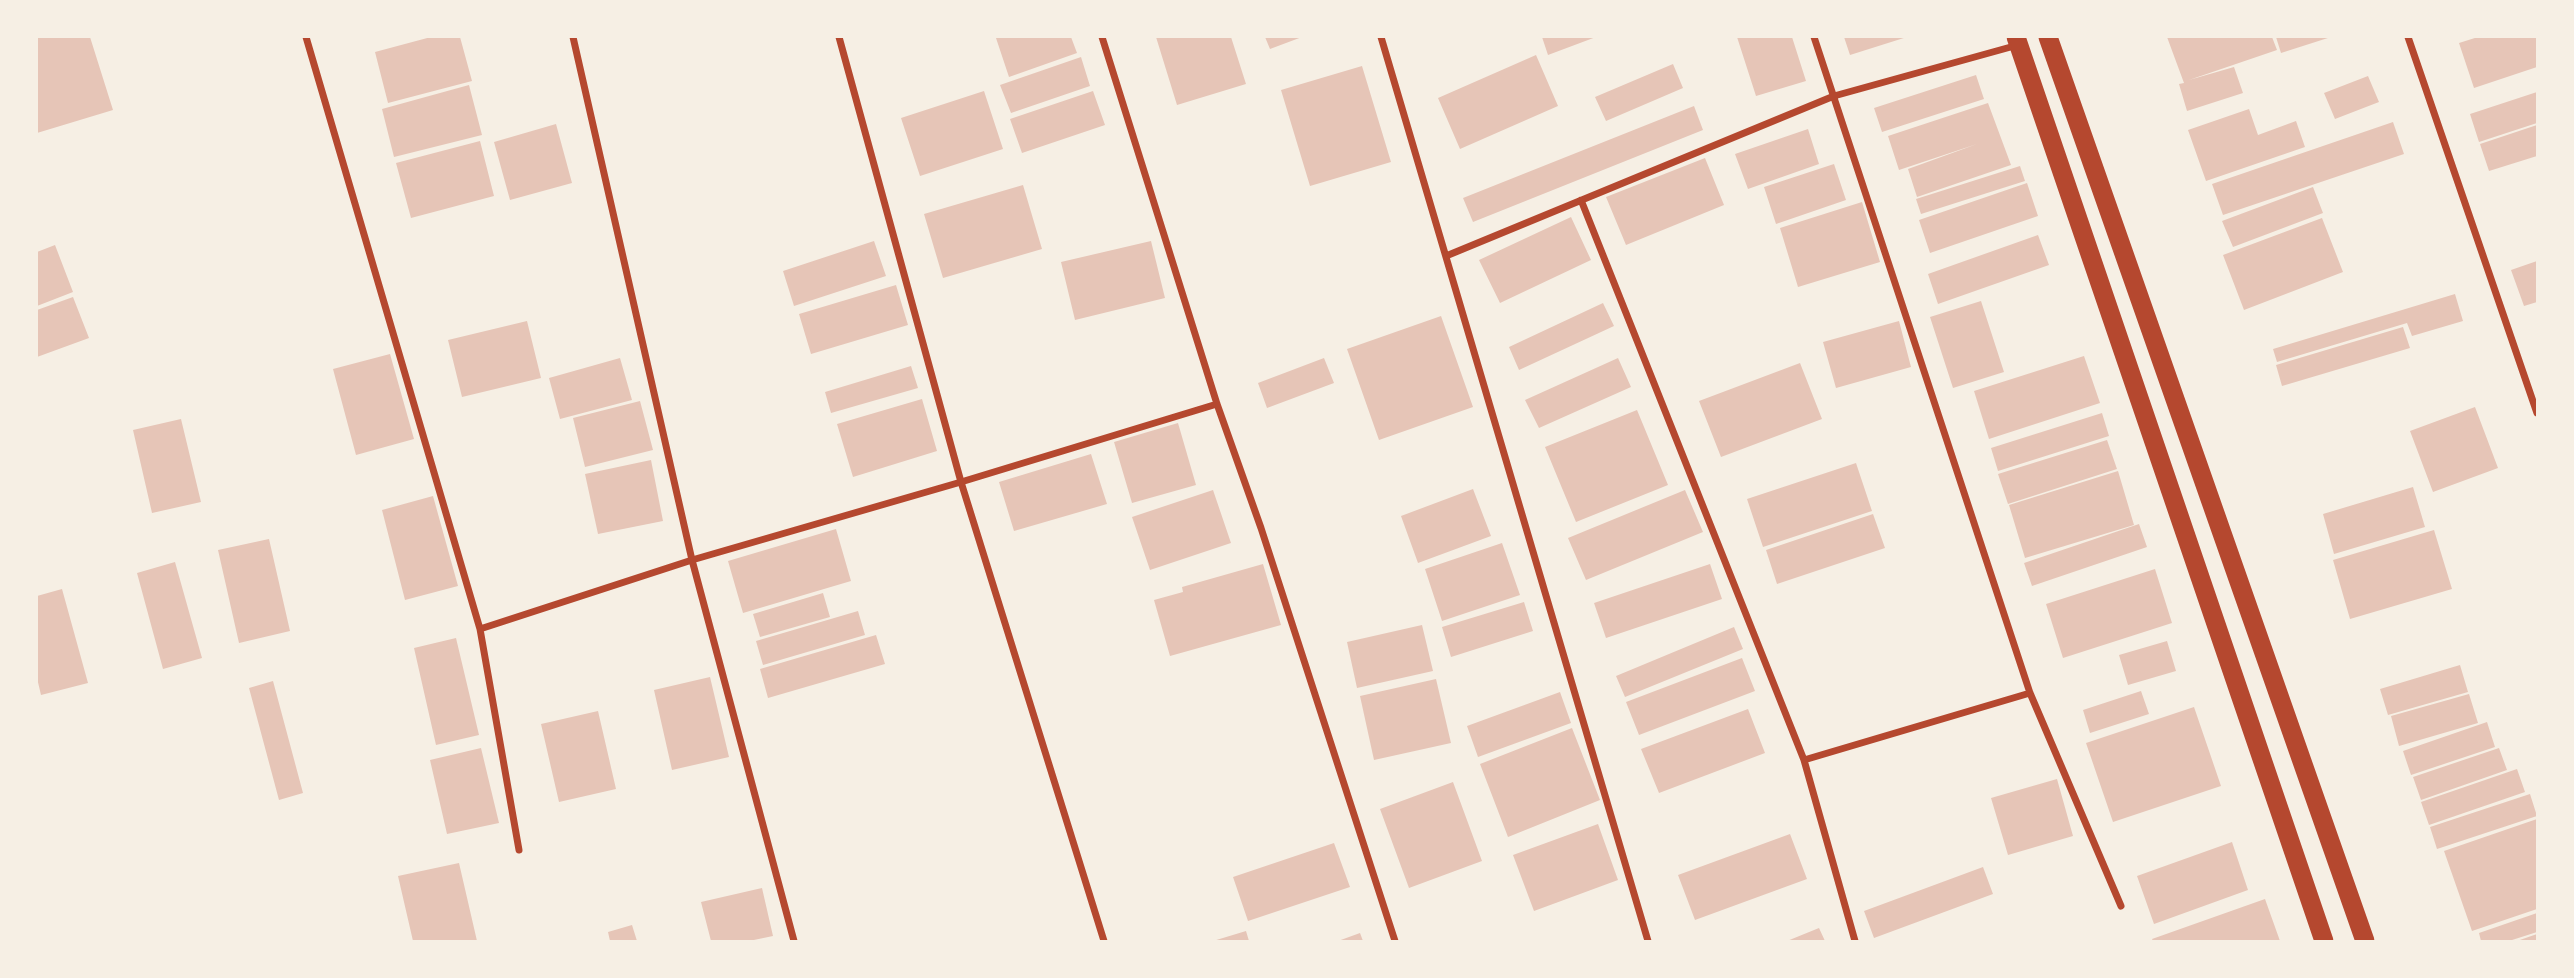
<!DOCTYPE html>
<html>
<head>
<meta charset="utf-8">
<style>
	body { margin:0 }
	#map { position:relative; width:2574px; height:978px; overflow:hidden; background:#f6efe4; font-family:Manrope,sans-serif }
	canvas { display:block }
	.frame { position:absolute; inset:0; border:38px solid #f6efe4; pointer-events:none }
</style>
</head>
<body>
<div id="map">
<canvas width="2574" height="978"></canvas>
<div class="frame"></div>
</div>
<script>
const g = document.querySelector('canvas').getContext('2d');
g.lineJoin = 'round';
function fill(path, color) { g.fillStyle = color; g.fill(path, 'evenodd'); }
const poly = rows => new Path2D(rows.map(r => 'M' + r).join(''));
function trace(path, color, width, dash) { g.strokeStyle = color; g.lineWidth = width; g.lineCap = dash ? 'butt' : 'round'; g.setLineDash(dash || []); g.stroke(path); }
fill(poly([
	[37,37,90,37,113,110,37,133],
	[431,37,460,37,472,81,388,103,375,52],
	[1071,37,1077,53,1009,77,996,38],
	[1156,37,1231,37,1246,84,1177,105],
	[1265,37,1302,37,1270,49],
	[1542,37,1596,37,1548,55],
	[1737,37,1792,37,1806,81,1756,96],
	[1844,37,1907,37,1850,55],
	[2167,37,2272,37,2277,50,2189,80,2234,67,2243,93,2187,111,2179,84,2184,83],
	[2276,37,2331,37,2281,53],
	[2478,37,2537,37,2537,67,2474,88,2459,43],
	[1536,55,1558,106,1460,149,1438,98],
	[1081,57,1090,86,1011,113,1000,85],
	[1673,64,1683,88,1606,121,1595,97],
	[1362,66,1391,162,1310,186,1281,90],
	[1976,75,1984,99,1882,132,1874,108],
	[2368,76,2379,102,2335,119,2324,93],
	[469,85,482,135,394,157,382,109],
	[984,91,1003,149,920,176,901,118],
	[1093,91,1105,125,1022,153,1010,119],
	[2537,92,2537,123,2479,142,2470,114],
	[1988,103,2011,165,1917,197,1908,169,1977,144,1899,170,1888,136],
	[1694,106,1703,130,1473,222,1463,198],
	[2249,109,2258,135,2296,121,2305,147,2206,181,2188,130],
	[2393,122,2404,154,2223,215,2212,184],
	[556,124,572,183,510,200,494,142],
	[2537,125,2537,156,2489,171,2480,144],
	[1808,129,1819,164,1748,189,1735,154],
	[480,141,494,196,411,218,396,163],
	[1705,158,1724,205,1626,245,1606,197],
	[1834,164,1846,200,1776,224,1764,187],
	[2020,166,2025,181,1921,214,1916,199],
	[2027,183,2038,216,1930,253,1919,220],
	[1023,185,1042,249,943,278,924,214],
	[2313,187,2323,213,2233,247,2222,221],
	[1862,202,1880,262,1798,287,1780,228],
	[1571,217,1591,260,1500,303,1479,260],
	[2322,218,2343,272,2244,310,2223,255],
	[2038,235,2049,265,1938,304,1928,274],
	[874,241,886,276,794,306,783,271],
	[1151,241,1165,298,1075,320,1061,262],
	[55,245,73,292,37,306,37,252],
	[2537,261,2537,302,2524,306,2511,270],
	[896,285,908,325,811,354,799,314],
	[2455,294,2463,321,2412,336,2407,323,2277,362,2273,349],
	[73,297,89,338,37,357,37,310],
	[1981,301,2004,372,1953,388,1930,317],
	[1603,303,1614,326,1519,370,1509,347],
	[1441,316,1473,407,1379,440,1347,349],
	[527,321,541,378,462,397,448,340],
	[1899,321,1911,367,1836,388,1823,342],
	[2403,327,2410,348,2282,386,2276,365],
	[390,354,414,439,356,455,333,369],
	[2084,356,2100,403,1989,439,1974,391],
	[620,358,632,400,560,419,549,378],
	[1324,358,1334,383,1267,408,1258,383],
	[1618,358,1631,387,1539,428,1525,400],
	[1800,363,1822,419,1721,457,1699,401],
	[911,366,918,388,831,413,825,392],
	[922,399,937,451,853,477,837,424],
	[640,401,653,450,585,467,573,418],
	[2475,407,2498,468,2433,492,2410,431],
	[1637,410,1668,485,1576,522,1545,447],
	[2102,413,2109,436,1998,471,1991,448],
	[181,419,201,502,152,513,133,430],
	[1178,423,1196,485,1132,503,1114,442],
	[2107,440,2117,469,2008,504,1998,474],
	[1091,454,1107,504,1014,531,999,482],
	[651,460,663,521,598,534,585,474],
	[1856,463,1872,511,1763,547,1747,499],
	[2118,471,2134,525,2025,558,2009,505],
	[2413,487,2425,527,2334,554,2323,514],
	[1473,489,1491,536,1418,563,1401,516],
	[1213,490,1231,543,1150,570,1132,517],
	[1685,490,1703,532,1586,580,1568,538],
	[433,496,458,586,405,600,382,510],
	[1873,514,1885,548,1777,584,1766,550],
	[2139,524,2147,547,2032,586,2024,563],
	[836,529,851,581,743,613,728,561],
	[2434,530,2452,589,2350,619,2333,560],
	[269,539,290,631,239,643,218,550],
	[1502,543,1520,595,1442,621,1425,569],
	[175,562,202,658,163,669,137,573],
	[1263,564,1281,625,1170,656,1154,600,1183,592,1182,587],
	[1710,564,1722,599,1606,638,1594,603],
	[2155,569,2172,623,2063,658,2046,604],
	[62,589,88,683,41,695,37,678,37,596],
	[823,593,830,617,760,637,753,614],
	[1524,602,1533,631,1451,657,1442,627],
	[858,611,865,635,763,665,756,641],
	[1422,625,1433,671,1357,688,1347,642],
	[1734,627,1743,649,1625,697,1616,676],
	[876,635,885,664,768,698,760,669],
	[456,638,479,735,436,745,414,648],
	[2167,641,2176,671,2128,685,2119,655],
	[1742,658,1755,691,1639,735,1626,702],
	[2460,665,2468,692,2388,715,2380,689],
	[710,677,729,757,672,770,654,690],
	[1436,679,1451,743,1374,760,1360,696],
	[273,681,303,793,279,800,249,688],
	[2141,691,2149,714,2090,733,2083,710],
	[1560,692,1571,723,1478,757,1467,726],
	[2469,694,2478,723,2399,746,2391,716],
	[2194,707,2221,786,2113,822,2086,743],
	[1748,709,1765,753,1659,793,1641,749],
	[598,711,616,789,559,802,541,724],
	[2487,722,2495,747,2411,775,2403,751],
	[1572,728,1600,800,1508,837,1480,764],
	[481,748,499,823,447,834,430,760],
	[2499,748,2507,770,2421,800,2413,777],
	[2517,769,2525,792,2429,825,2421,802],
	[2057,779,2073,836,2008,855,1991,798],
	[1453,782,1482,861,1409,888,1380,809],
	[2530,794,2537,816,2437,849,2430,827],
	[2537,819,2537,909,2472,931,2444,851],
	[1598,824,1618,880,1534,911,1513,855],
	[1790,834,1807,879,1695,920,1678,875],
	[2232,842,2248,890,2154,924,2137,876],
	[1334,843,1350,887,1248,921,1233,877],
	[459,863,477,941,413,941,398,876],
	[1983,867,1993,894,1874,938,1864,911],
	[762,888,773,936,749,941,711,941,701,902],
	[2265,899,2280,941,2153,941,2152,939],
	[2537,913,2537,932,2509,941,2481,941,2479,933],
	[632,925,637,941,610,941,608,932],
	[1819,928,1825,941,1787,941],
	[1246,931,1249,941,1213,941],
	[1360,933,1363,941,1338,941],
	[2537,934,2537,941,2517,941]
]), '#e6c5b7');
trace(poly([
	[306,37,480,629,519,850],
	[573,37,692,560,794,941],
	[839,37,961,482,1104,941],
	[1102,37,1217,404,1261,528,1395,941],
	[1381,37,1648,941],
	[1814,37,2030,693,2121,906],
	[2408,37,2537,413],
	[1581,200,1804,760,1855,941],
	[1446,256,1834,96,2018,45],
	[480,629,692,560,961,482,1217,404],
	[1804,760,2030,693]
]), '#b5482f', 7);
trace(poly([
	[2016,37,2324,941],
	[2048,37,2365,941]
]), '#b5482f', 19);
</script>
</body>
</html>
